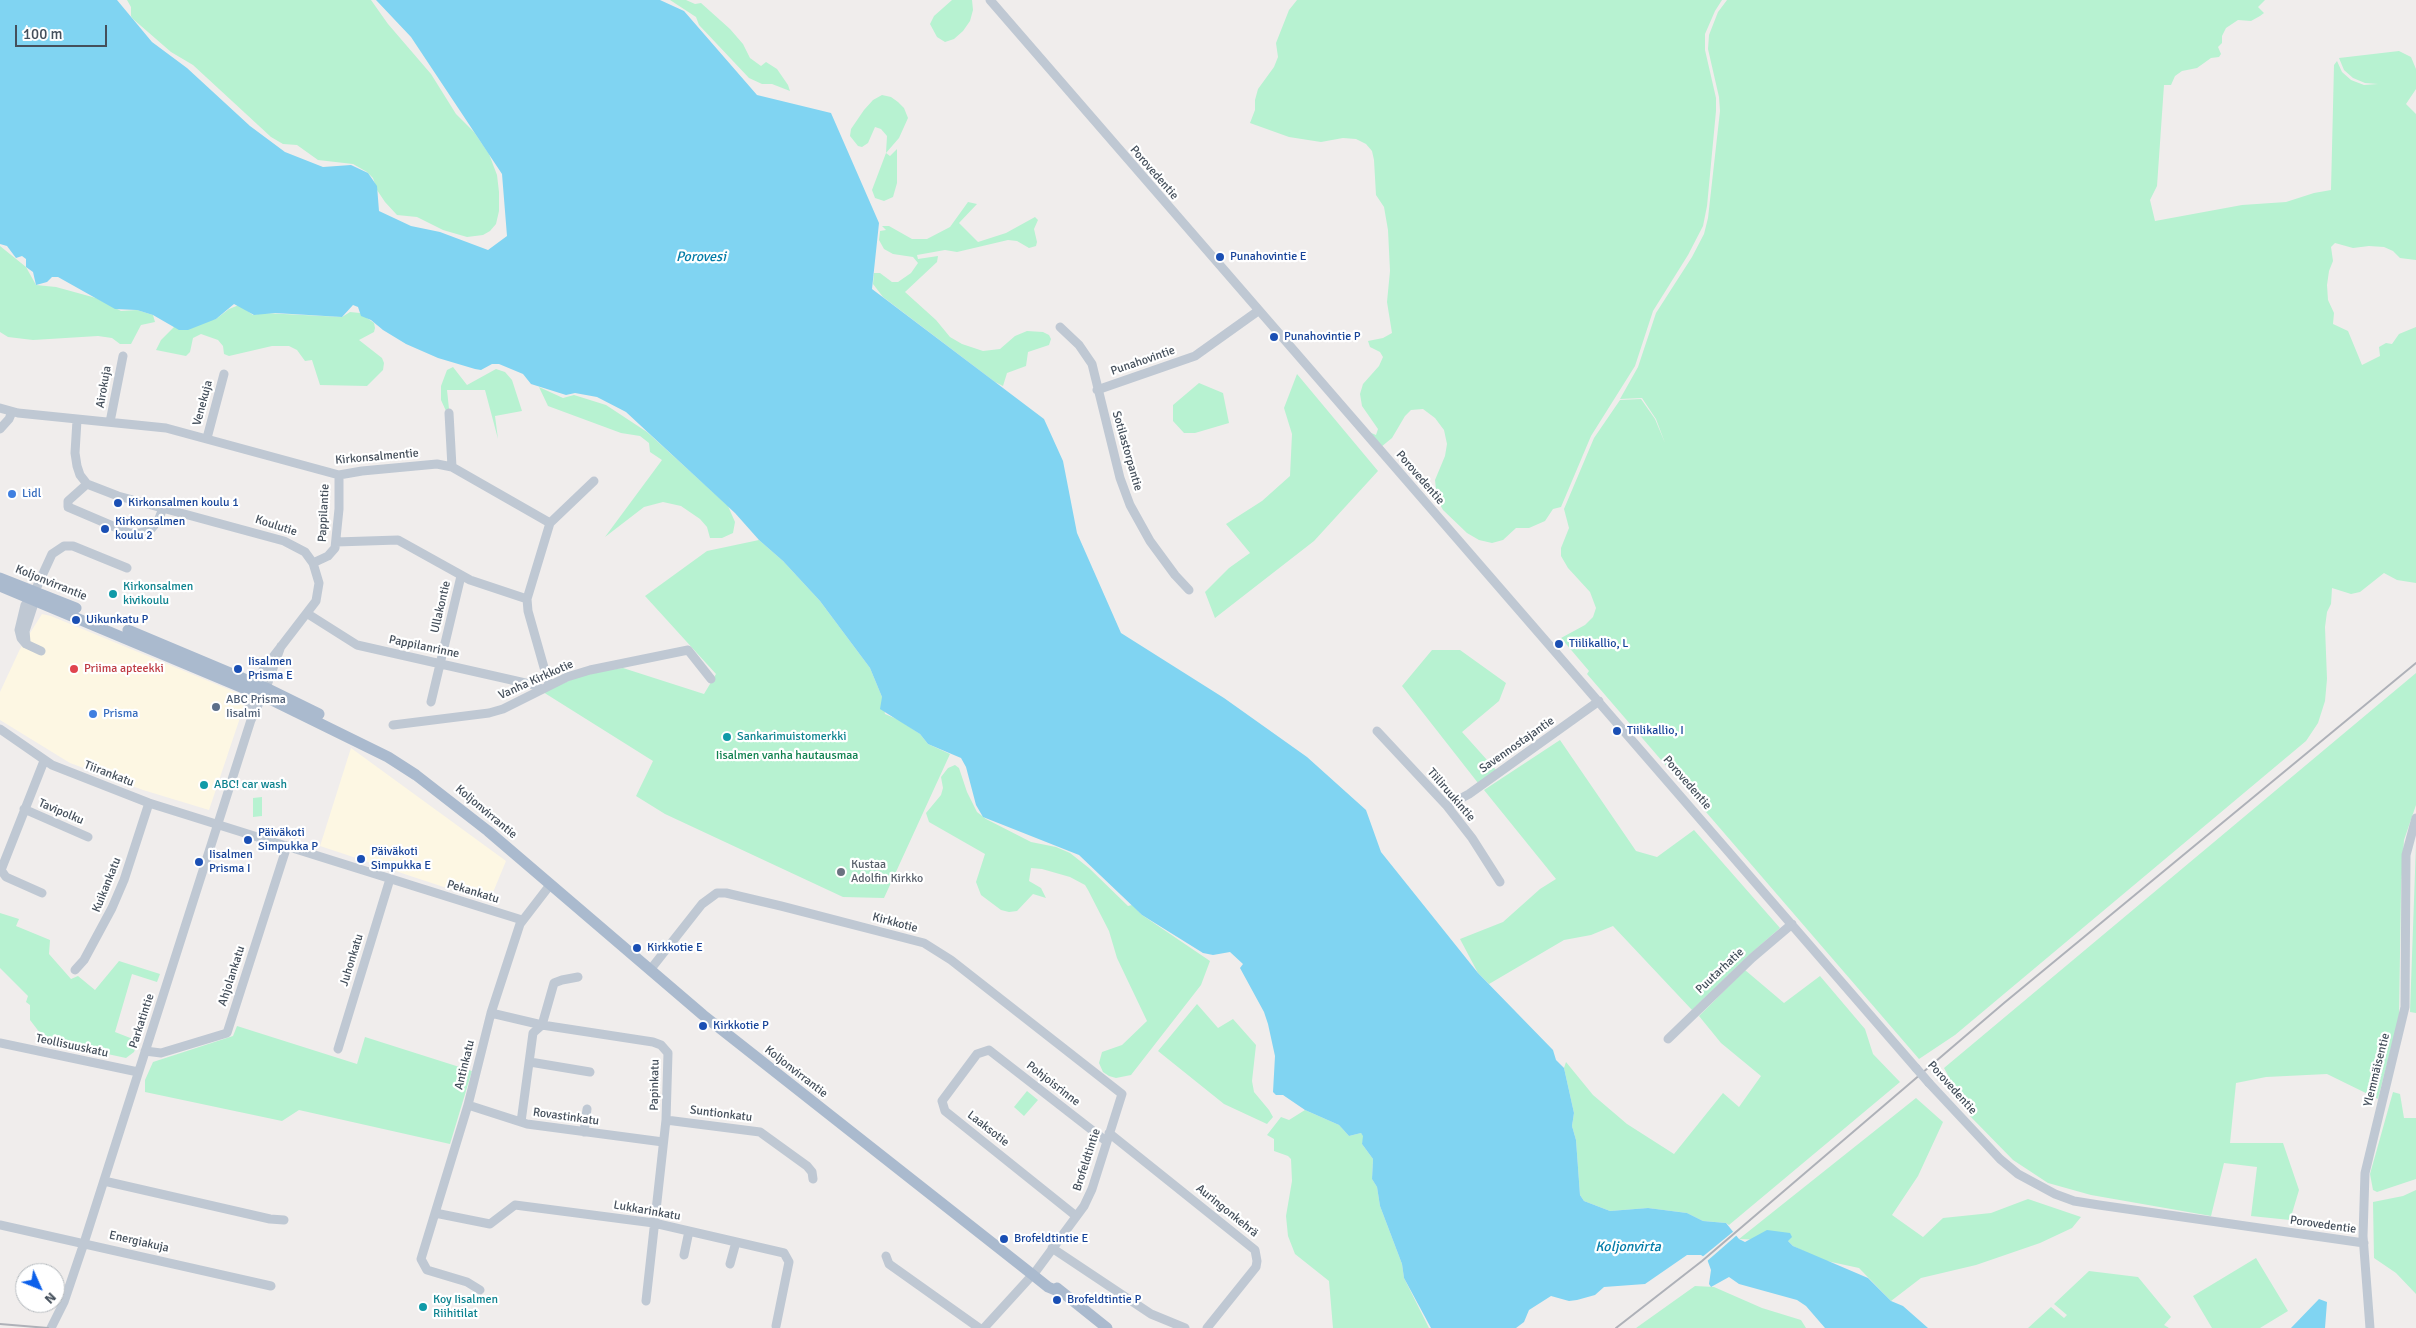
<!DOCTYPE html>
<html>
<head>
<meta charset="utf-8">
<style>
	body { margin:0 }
	#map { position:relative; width:2416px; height:1328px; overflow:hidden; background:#f0edec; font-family:Signika,sans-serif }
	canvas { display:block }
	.north { position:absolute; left:15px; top:1263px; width:50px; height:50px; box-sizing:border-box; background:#fff; border:1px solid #b4b9bd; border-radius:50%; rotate:134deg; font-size:14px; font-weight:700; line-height:20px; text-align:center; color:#444f5b }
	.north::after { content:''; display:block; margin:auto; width:18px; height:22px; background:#0c60ea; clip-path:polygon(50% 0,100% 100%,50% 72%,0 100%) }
	.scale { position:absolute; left:15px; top:25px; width:92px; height:22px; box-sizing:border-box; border:2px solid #444f5b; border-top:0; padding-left:6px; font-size:15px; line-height:18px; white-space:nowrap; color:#444f5b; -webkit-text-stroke:4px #fff; paint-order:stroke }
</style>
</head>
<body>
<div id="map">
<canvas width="2416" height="1328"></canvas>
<div class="north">N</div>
<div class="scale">100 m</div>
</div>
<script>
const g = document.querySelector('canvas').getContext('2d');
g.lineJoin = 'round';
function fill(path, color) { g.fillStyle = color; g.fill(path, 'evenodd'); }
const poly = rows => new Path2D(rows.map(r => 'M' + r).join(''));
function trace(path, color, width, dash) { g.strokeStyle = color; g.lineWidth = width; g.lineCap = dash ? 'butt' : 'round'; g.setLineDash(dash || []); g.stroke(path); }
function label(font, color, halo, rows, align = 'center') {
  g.font = font + ' Signika,sans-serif'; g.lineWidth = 4.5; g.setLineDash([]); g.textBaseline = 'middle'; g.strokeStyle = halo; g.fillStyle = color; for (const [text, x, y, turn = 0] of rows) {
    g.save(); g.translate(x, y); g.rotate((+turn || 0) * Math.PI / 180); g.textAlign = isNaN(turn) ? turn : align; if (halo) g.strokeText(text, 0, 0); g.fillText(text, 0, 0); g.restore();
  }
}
fill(poly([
	[42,614,51,616,247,697,209,810,143,790,70,763,0,720,0,692,20,649],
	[351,748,506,861,489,902,320,846]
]), '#fdf7e3');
fill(poly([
	[127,0,371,0,388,24,431,74,456,114,474,132,489,154,497,175,499,192,499,211,496,224,490,231,483,235,467,237,443,230,417,217,397,215,385,202,377,190,373,178,367,172,353,164,318,160,297,145,283,144,271,137,193,65,171,52,133,19,131,16,131,7],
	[670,0,686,0,695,4,701,3,730,29,743,44,750,58,761,66,766,62,777,69,788,85,790,91,772,84,762,84,749,78,699,25,696,17],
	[952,0,972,0,973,10,970,21,963,31,954,39,945,42,937,37,930,24,934,16],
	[1297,0,1722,0,1715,11,1705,34,1705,50,1716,98,1716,111,1707,206,1703,226,1688,255,1653,311,1635,366,1591,436,1561,507,1553,509,1545,521,1529,528,1516,528,1503,540,1492,543,1479,540,1467,533,1443,510,1437,499,1435,480,1445,456,1447,444,1444,430,1435,418,1423,409,1411,410,1405,416,1392,438,1381,447,1369,432,1376,435,1378,429,1362,406,1360,394,1363,384,1379,366,1383,357,1380,352,1370,347,1368,341,1383,338,1392,333,1387,302,1390,271,1388,230,1384,207,1376,195,1374,160,1372,151,1366,144,1356,139,1343,138,1321,142,1289,137,1250,123,1255,110,1255,100,1258,89,1274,67,1278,57,1276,43,1289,10],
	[1727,0,2265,0,2258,7,2264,13,2260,16,2251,21,2238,20,2226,28,2222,36,2222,43,2218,47,2221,54,2219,57,2211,58,2197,68,2182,71,2175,76,2171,85,2164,85,2157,186,2150,200,2155,221,2242,205,2286,202,2314,193,2331,190,2334,65,2337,61,2342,72,2351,80,2364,85,2378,84,2365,83,2353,78,2344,70,2339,58,2399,51,2411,57,2416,69,2416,89,2406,104,2416,114,2416,260,2400,258,2393,251,2384,247,2369,246,2353,248,2335,243,2331,247,2333,261,2329,271,2327,285,2328,300,2334,313,2333,324,2348,331,2362,365,2380,356,2379,347,2386,343,2392,344,2399,334,2416,327,2416,583,2397,580,2384,573,2360,592,2351,594,2332,588,2331,604,2327,612,2325,627,2327,679,2325,701,2318,723,2306,741,1955,1035,1919,1059,1587,674,1589,671,1561,638,1585,625,1593,617,1596,608,1590,592,1568,568,1561,556,1561,548,1569,528,1564,509,1594,438,1620,400,1641,399,1655,419,1665,443,1656,419,1642,398,1620,399,1638,367,1656,313,1692,257,1704,234,1708,218,1720,111,1719,97,1708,49,1709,35,1718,12],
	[882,95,891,97,898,102,904,108,908,118,899,138,886,153,890,156,897,149,897,183,893,197,884,201,875,198,872,190,886,153,887,136,881,129,875,127,868,143,862,147,858,146,850,136,851,129,864,110,873,100],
	[968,202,977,204,959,223,978,242,1006,233,1035,217,1038,220,1034,229,1037,242,1036,246,1029,248,1017,241,1008,240,957,252,945,250,917,255,918,259,938,256,937,262,905,292,936,320,950,337,962,344,983,351,1000,349,1015,336,1027,331,1043,332,1049,335,1051,339,1049,345,1028,352,1026,366,1007,373,1003,386,995,382,883,297,873,284,874,273,880,273,892,282,898,282,911,273,918,263,913,257,893,254,884,249,879,240,880,231,886,230,882,226,889,226,912,239,927,239,950,227],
	[0,246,26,267,36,285,56,287,96,298,121,311,137,310,153,315,155,322,141,325,131,344,120,344,112,338,98,336,33,340,8,337,0,332],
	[239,305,253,315,264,313,342,317,350,312,360,313,374,323,375,328,374,332,359,340,382,358,384,363,383,370,367,386,320,385,312,360,305,361,297,350,289,346,272,346,229,356,224,354,223,346,218,340,201,334,193,338,190,352,186,356,156,350,161,340,174,327,216,319,229,309],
	[453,367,467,385,496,369,505,372,512,380,522,411,495,416,498,439,485,390,447,390,449,409,446,411,441,400,441,386,447,370],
	[1297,374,1378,471,1314,541,1215,618,1205,592,1229,568,1250,553,1226,524,1262,501,1290,476,1292,434,1284,408],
	[1199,383,1223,393,1229,423,1195,433,1184,433,1173,421,1173,405],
	[539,387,563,398,574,395,606,405,647,432,728,506,735,522,733,533,722,538,710,538,707,527,700,519,681,506,663,502,644,507,605,537,662,460,650,452,649,443,640,436,621,433,548,406],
	[759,540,783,561,820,601,870,668,882,697,885,714,899,720,920,734,928,744,950,754,884,898,843,897,665,814,636,796,653,761,543,692,587,673,623,668,704,694,716,674,645,596,707,551],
	[1432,650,1460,650,1506,683,1499,701,1462,732,1496,770,1478,783,1402,686],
	[2416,673,2416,805,2404,840,2401,889,2399,1017,2378,1099,2327,1074,2266,1077,2236,1083,2230,1143,2283,1143,2299,1190,2290,1220,2251,1216,2257,1167,2224,1163,2211,1216,2091,1195,2048,1183,2013,1160,1970,1116,1944,1068],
	[1560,740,1636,851,1657,857,1694,830,1780,928,1749,955,1692,1010,1613,926,1591,935,1564,940,1489,984,1478,973,1460,939,1503,922,1540,889,1556,879,1484,790],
	[955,765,959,768,967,792,977,812,986,819,1031,842,1056,847,1070,853,1089,868,1128,906,1132,905,1142,915,1210,961,1201,985,1131,1075,1116,1078,1109,1076,1103,1072,1099,1063,1102,1052,1122,1045,1147,1021,1117,958,1109,931,1088,890,1085,885,1070,877,1042,869,1031,868,1029,881,1041,888,1046,898,1033,894,1017,911,1009,912,1001,910,981,895,976,882,985,854,929,822,926,813,941,795,943,788,941,777,948,768],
	[262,797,262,816,253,817,253,798],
	[2416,844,2416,1013,2410,1012],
	[0,913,19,919,16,926,50,940,49,954,71,979,78,976,95,990,119,961,160,974,157,982,132,974,115,1032,138,1041,134,1052,126,1058,38,1039,40,1033,30,1020,30,1005,26,1002,28,996,0,968],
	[1745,970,1784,1003,1820,976,1865,1029,1873,1054,1900,1082,1729,1225,1726,1223,1703,1221,1687,1213,1648,1208,1610,1211,1584,1201,1580,1195,1576,1140,1572,1126,1574,1113,1564,1068,1566,1062,1593,1095,1627,1124,1674,1154,1723,1093,1739,1107,1761,1076,1721,1043,1699,1016],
	[1197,1004,1218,1028,1233,1019,1256,1045,1252,1081,1254,1092,1269,1110,1273,1117,1267,1124,1224,1104,1158,1051],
	[237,1026,357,1064,365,1037,472,1071,450,1144,299,1110,282,1121,145,1092,145,1080,153,1062,233,1036],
	[1027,1091,1038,1100,1024,1116,1014,1107],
	[2393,1092,2400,1094,2404,1118,2416,1118,2416,1179,2377,1192,2373,1190,2370,1174],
	[1916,1098,1943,1122,1918,1176,1892,1215,1923,1237,1943,1218,1991,1213,2028,1199,2081,1217,2072,1228,2040,1243,1976,1265,1921,1278,1891,1301,1859,1268,1822,1260,1793,1246,1788,1241,1739,1239],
	[1305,1110,1339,1125,1349,1136,1361,1133,1364,1136,1362,1144,1373,1159,1372,1179,1377,1187,1380,1206,1402,1264,1404,1278,1429,1328,1333,1328,1329,1281,1295,1254,1288,1236,1286,1216,1292,1181,1291,1159,1288,1156,1274,1151,1274,1139,1267,1135,1281,1117,1289,1120],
	[2416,1190,2416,1294,2396,1273,2374,1258,2373,1202,2403,1196],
	[2256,1258,2288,1311,2260,1328,2212,1328,2193,1296],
	[2089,1271,2138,1277,2171,1317,2164,1325,2169,1328,2028,1328,2051,1307,2064,1318,2067,1315,2054,1304],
	[1695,1286,1714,1287,1762,1308,1801,1320,1806,1328,1636,1328]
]), '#b7f2d1');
fill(poly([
	[0,0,117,0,152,42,187,68,250,126,285,152,323,167,351,165,368,173,377,186,379,211,411,226,440,232,488,250,507,236,502,174,411,37,376,0,660,0,684,11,757,95,831,113,879,223,872,289,1044,419,1063,461,1077,533,1121,633,1224,698,1307,757,1366,810,1381,852,1478,973,1553,1050,1556,1060,1564,1068,1574,1113,1572,1126,1576,1140,1580,1195,1584,1201,1610,1211,1648,1208,1687,1213,1703,1221,1726,1223,1739,1239,1745,1242,1767,1230,1790,1233,1792,1237,1788,1241,1793,1246,1868,1278,1891,1301,1903,1306,1928,1328,1825,1328,1806,1306,1797,1300,1739,1284,1729,1277,1711,1287,1709,1284,1711,1270,1707,1259,1701,1255,1687,1255,1645,1284,1604,1287,1595,1295,1577,1300,1569,1301,1551,1296,1529,1310,1524,1322,1516,1328,1431,1328,1404,1278,1402,1264,1380,1206,1377,1187,1372,1179,1373,1159,1362,1144,1363,1136,1361,1133,1349,1136,1339,1125,1305,1110,1283,1095,1276,1095,1273,1092,1275,1056,1268,1024,1264,1012,1240,968,1243,964,1230,952,1213,955,1203,953,1142,915,1079,855,983,817,976,805,966,767,961,758,928,744,920,734,880,709,882,697,870,668,820,601,783,561,759,540,735,513,626,412,597,397,575,393,566,395,531,384,523,374,499,364,492,364,481,370,475,369,438,358,406,344,383,330,371,320,361,316,358,307,353,305,342,317,275,313,254,315,234,304,216,319,188,330,179,330,153,315,137,310,115,309,58,277,52,277,47,282,36,285,33,272,26,267,26,259,22,256,16,258,7,246,0,244],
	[2319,1299,2327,1302,2325,1328,2291,1328]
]), '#80d4f2');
fill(poly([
	[1734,1231,1737,1235,1706,1262,1701,1258]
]), '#f0edec');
trace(poly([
	[990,0,1916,1068],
	[1060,327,1079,345,1092,364,1120,478,1130,505,1150,541,1175,575,1189,590],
	[1097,390,1195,356,1258,311],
	[0,408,18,413,166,428,339,475,362,471,437,464,452,467,550,523,527,599,528,611,549,685],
	[449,413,452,467],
	[77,420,75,453,77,466,80,475,87,484,118,496,284,541,305,552,313,563],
	[110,422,123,356],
	[0,429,9,419,12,412],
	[207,438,224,374],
	[87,484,68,501,68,507,129,533,140,533,151,529,158,521,163,508],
	[550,523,594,481],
	[336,542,398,540,470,580,527,599],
	[308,614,357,645,534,685,541,689],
	[26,642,25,631,36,597],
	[41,651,26,644,21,638,19,630,25,605,35,591,52,554,64,546,73,546,127,568],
	[431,702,461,576],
	[251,720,249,702,263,670,316,601,319,583,313,563,328,556,335,548,339,509,339,475],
	[393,725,489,713,503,709,567,677,590,670,688,650,711,679],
	[0,729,52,765,149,803,522,920],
	[1377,731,1447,806,1472,838,1500,882],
	[1447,806,1469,794,1599,701],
	[24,809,88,837],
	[42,893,6,877,1,870,44,761],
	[75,970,84,960,112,908,124,880,149,803],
	[650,970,702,904,717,893,726,893,781,906,897,936,924,943,951,960,1122,1094,1092,1189,1084,1206,1036,1271,984,1328],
	[491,1013,542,1025,653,1042,661,1045,668,1053,666,1120,646,1301],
	[1668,1039,1752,958,1792,924],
	[0,1043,138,1072],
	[338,1049,390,879],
	[145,1051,161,1053,227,1033,287,846],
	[530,1062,590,1072],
	[1929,1083,2000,1159,2018,1174,2055,1194,2074,1201,2099,1205,2364,1243],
	[468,1105,527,1124,663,1142],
	[666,1120,760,1132,807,1166,812,1172,813,1179],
	[521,1122,533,1033,542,1025,554,983,562,980,578,977],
	[584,1132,587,1109],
	[1109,1133,1255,1250,1257,1261,1256,1267,1207,1328],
	[104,1181,270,1219,284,1220],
	[435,1213,490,1224,515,1205,654,1223,784,1253,789,1262,776,1326],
	[1076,1216,945,1111,942,1101,977,1054,989,1050,1106,1141],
	[0,1225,271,1286],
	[1052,1248,1151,1314,1185,1328],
	[684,1255,689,1231],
	[886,1256,889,1264,979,1328],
	[730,1264,736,1242],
	[480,1290,467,1282,427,1270,421,1259,468,1105,491,1013,520,924,550,885],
	[51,1328,64,1302,84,1243,251,720,266,688,281,646],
	[2370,1328,2363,1236,2365,1173,2405,1007,2406,855,2416,818]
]), '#bfc8d3', 9);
trace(poly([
	[0,578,76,608],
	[0,586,274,701,388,757,416,775,488,831,703,1015,1033,1275,1048,1287,1060,1292],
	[128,630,266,688,319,714],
	[1057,1288,1107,1328]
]), '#aabace', 11);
trace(poly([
	[0,1324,48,1328],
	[1616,1328,1702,1261,2004,1003,2416,663]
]), '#aeb1b8', 2);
trace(poly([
	[1916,1068,1929,1083]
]), '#bfc8d3', 9);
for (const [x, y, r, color] of [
	[1220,257,5,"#1a4fb4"],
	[1274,337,5,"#1a4fb4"],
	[12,494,5,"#3f7fe0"],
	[118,503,5,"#1a4fb4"],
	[105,529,5,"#1a4fb4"],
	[113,594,5,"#0f9aa8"],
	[76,620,5,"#1a4fb4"],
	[1559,644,5,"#1a4fb4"],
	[74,669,5,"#e0444e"],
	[238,669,5,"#1a4fb4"],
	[216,707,5,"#5c6f8a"],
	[93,714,5,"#3f7fe0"],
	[1617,731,5,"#1a4fb4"],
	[727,737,5,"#0f9aa8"],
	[204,785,5,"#0f9aa8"],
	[248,840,5,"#1a4fb4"],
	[361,859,5,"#1a4fb4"],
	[199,862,5,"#1a4fb4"],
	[841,872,5,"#6b7280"],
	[637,948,5,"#1a4fb4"],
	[703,1026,5,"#1a4fb4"],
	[1004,1239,5,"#1a4fb4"],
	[1057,1300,5,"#1a4fb4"],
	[423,1307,5,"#0f9aa8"]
]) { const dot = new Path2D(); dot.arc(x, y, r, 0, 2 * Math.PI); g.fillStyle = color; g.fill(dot); trace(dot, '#fff', 2); }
label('12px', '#444f5b', '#fff', [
	["Porovedentie",1154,173,49],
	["Punahovintie",1143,361,-19],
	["Airokuja",104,387,-80],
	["Venekuja",203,403,-75],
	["Sotilastorpantie",1127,451,74],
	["Kirkonsalmentie",377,457,-5],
	["Porovedentie",1420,478,49],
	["Pappilantie",324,513,-87],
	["Koulutie",276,526,18],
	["Koljonvirrantie",51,583,22],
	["Ullakontie",441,607,-77],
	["Pappilanrinne",424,647,12],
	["Vanha Kirkkotie",536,680,-24],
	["Savennostajantie",1517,745,-35],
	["Tiirankatu",109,774,21],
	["Porovedentie",1687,783,49],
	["Tiiliruukintie",1451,795,49],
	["Tavipolku",61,812,23],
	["Koljonvirrantie",486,812,40],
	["Kuikankatu",107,885,-68],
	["Pekankatu",473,892,17],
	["Kirkkotie",895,923,15],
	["Juhonkatu",352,960,-73],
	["Puutarhatie",1720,971,-43],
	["Ahjolankatu",232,976,-72],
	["Parkatintie",142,1021,-72],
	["Teollisuuskatu",72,1046,12],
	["Antinkatu",465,1065,-76],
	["Ylemmäisentie",2377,1070,-76],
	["Koljonvirrantie",796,1072,38],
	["Pohjoisrinne",1053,1084,38],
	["Papinkatu",655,1085,-89],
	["Porovedentie",1952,1088,48],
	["Suntionkatu",721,1114,7],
	["Rovastinkatu",566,1117,8],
	["Laaksotie",988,1129,38],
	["Brofeldtintie",1087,1160,-72],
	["Lukkarinkatu",647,1211,10],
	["Auringonkehrä",1227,1211,39],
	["Porovedentie",2323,1225,8],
	["Energiakuja",139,1242,13]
]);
label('12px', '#164399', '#fff', [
	["Punahovintie E",1230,257],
	["Punahovintie P",1284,337],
	["Kirkonsalmen koulu 1",128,503],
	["Kirkonsalmen",115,522],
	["koulu 2",115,536],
	["Uikunkatu P",86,620],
	["Tiilikallio, L",1569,644],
	["Iisalmen",248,662],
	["Prisma E",248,676],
	["Tiilikallio, I",1627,731],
	["Päiväkoti",258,833],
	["Simpukka P",258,847],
	["Päiväkoti",371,852],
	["Simpukka E",371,866],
	["Iisalmen",209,855],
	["Prisma I",209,869],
	["Kirkkotie E",647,948],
	["Kirkkotie P",713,1026],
	["Brofeldtintie E",1014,1239],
	["Brofeldtintie P",1067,1300]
], 'left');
label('12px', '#366cbe', '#fff', [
	["Lidl",22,494],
	["Prisma",103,714]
], 'left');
label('12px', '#0d838f', '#fff', [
	["Kirkonsalmen",123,587],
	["kivikoulu",123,601],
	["Sankarimuistomerkki",737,737],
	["ABC! car wash",214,785],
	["Koy Iisalmen",433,1300],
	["Riihitilat",433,1314]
], 'left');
label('12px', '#be3a42', '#fff', [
	["Priima apteekki",84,669]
], 'left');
label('12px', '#4e5e75', '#fff', [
	["ABC Prisma",226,700],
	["Iisalmi",226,714]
], 'left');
label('12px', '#10814f', '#fff', [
	["Iisalmen vanha hautausmaa",787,756]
]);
label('12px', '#5b616d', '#fff', [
	["Kustaa",851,865],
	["Adolfin Kirkko",851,879]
], 'left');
label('italic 14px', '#037ca8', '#fff', [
	["Porovesi",701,257],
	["Koljonvirta",1628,1247]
]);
</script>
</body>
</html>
